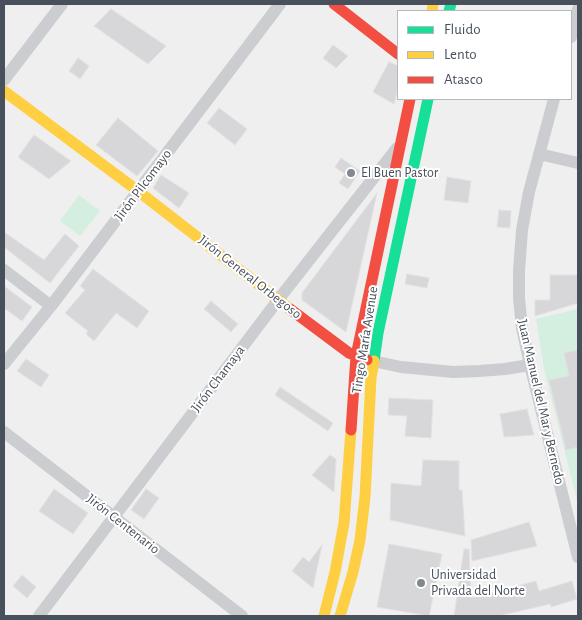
<!DOCTYPE html>
<html>
<head>
<meta charset="utf-8">
<style>
	body { margin:0 }
	#map { position:relative; width:582px; height:620px; overflow:hidden; background:#f0efef; font-family:"Alegreya Sans",sans-serif }
	canvas { display:block }
	.frame { position:absolute; inset:0; border:5px solid #47505b; pointer-events:none }
	.legend { position:absolute; left:397px; top:10px; width:175px; height:90px; box-sizing:border-box; background:#fff; border:1px solid #b5b9bd; margin:0; padding:6px 9px; list-style:none; font-size:15px; color:#47505b }
	.legend li { display:flex; align-items:center; gap:10px; height:25px }
	.legend b { width:25px; border:1px solid #b5b9bd }
</style>
</head>
<body>
<div id="map">
<canvas width="582" height="620"></canvas>
<div class="frame"></div>
<ul class="legend">
<li><b style="height:6px;background:#16e098"></b>Fluido</li>
<li><b style="height:6px;background:#ffcf43"></b>Lento</li>
<li><b style="height:6px;background:#f24e42"></b>Atasco</li>
</ul>
</div>
<script>
const g = document.querySelector('canvas').getContext('2d');
g.lineJoin = 'round';
function fill(path, color) { g.fillStyle = color; g.fill(path, 'evenodd'); }
const poly = rows => new Path2D(rows.map(r => 'M' + r).join(''));
function trace(path, color, width, dash) { g.strokeStyle = color; g.lineWidth = width; g.lineCap = dash ? 'butt' : 'round'; g.setLineDash(dash || []); g.stroke(path); }
function label(font, color, halo, rows, align = 'center') {
  g.font = font + ' "Alegreya Sans",sans-serif'; g.lineWidth = 4; g.setLineDash([]); g.textBaseline = 'middle'; g.strokeStyle = halo; g.fillStyle = color; for (const [text, x, y, turn = 0] of rows) {
    g.save(); g.translate(x, y); g.rotate((+turn || 0) * Math.PI / 180); g.textAlign = isNaN(turn) ? turn : align; if (halo) g.strokeText(text, 0, 0); g.fillText(text, 0, 0); g.restore();
  }
}
fill(poly([
	[79,195,100,211,80,236,60,221],
	[578,309,578,504,544,369,536,319]
]), '#d4eee0');
const building = poly([
	[111,9,166,46,148,64,94,26,111,9],
	[333,45,348,56,336,68,323,58,333,45],
	[78,58,89,66,80,79,69,71,78,58],
	[389,62,398,66,398,88,394,104,373,92,389,62],
	[219,108,247,129,235,145,207,123,219,108],
	[118,118,158,151,137,176,96,145,118,118],
	[34,135,71,161,49,179,18,157,34,135],
	[341,158,360,171,348,189,339,183,345,174,335,167,341,158],
	[161,175,189,193,179,208,153,188,161,175],
	[447,177,471,181,468,203,444,200,447,177],
	[377,193,346,332,302,300,302,293,377,193],
	[499,210,511,211,510,228,497,227,499,210],
	[4,232,44,260,65,234,79,246,50,283,4,247,4,232],
	[93,269,149,311,137,328,116,313,94,341,86,334,88,331,65,313,85,290,80,286,93,269],
	[407,274,429,278,427,288,405,284,407,274],
	[550,275,578,275,578,303,535,316,535,300,550,300,550,275],
	[4,286,32,307,22,321,4,308,4,286],
	[211,301,238,324,231,332,204,309,211,301],
	[578,350,578,447,566,450,549,380,569,376,564,353,578,350],
	[26,359,49,375,41,387,17,371,26,359],
	[280,387,333,423,328,431,275,395,280,387],
	[389,398,433,400,431,438,405,436,407,416,388,415,389,398],
	[527,409,534,435,504,437,500,414,527,409],
	[330,455,336,459,334,492,312,475,330,455],
	[423,460,459,461,459,490,462,490,465,536,390,520,391,483,421,486,423,460],
	[54,489,88,513,73,534,39,511,54,489],
	[146,489,159,498,144,519,131,510,146,489],
	[529,522,537,546,472,561,471,540,529,522],
	[389,544,442,554,429,616,377,607,389,544],
	[322,545,313,588,292,571,303,557,309,562,322,545],
	[464,549,469,549,471,598,536,581,539,591,572,581,577,599,551,607,550,604,498,616,454,616,464,549],
	[22,575,36,587,27,598,13,586,22,575]
]);
fill(building, '#d7d7d9');
trace(building, '#e1e1e2', 1);
trace(poly([
	[571,37,578,9],
	[4,80,62,4],
	[554,99,529,192,522,230,519,271,519,298,522,328,530,365,578,557],
	[539,154,578,163],
	[4,270,51,306],
	[373,361,401,367,453,372,479,371,505,369,530,365],
	[4,364,51,306,280,4],
	[4,432,242,616],
	[39,616,278,300,397,148]
]), '#cbcdd0', 12);
trace(poly([
	[449,11,451,4],
	[374,361,378,333,428,99]
]), '#16e098', 11);
trace(poly([
	[432,11,433,4],
	[4,91,138,191,290,309],
	[324,616,335,572,344,523,351,430],
	[340,616,353,572,360,540,365,497,371,378,374,361]
]), '#ffcf43', 11);
trace(poly([
	[334,4,398,54],
	[290,309,349,353,367,360],
	[351,430,356,356,410,99]
]), '#f24e42', 11);
for (const [x, y, r, color] of [
	[351,173,5,"#82888f"],
	[421,583,5,"#82888f"]
]) { const dot = new Path2D(); dot.arc(x, y, r, 0, 2 * Math.PI); g.fillStyle = color; g.fill(dot); trace(dot, '#fff', 2); }
label('14px', '#47505b', '#fff', [
	["El Buen Pastor",361,173],
	["Universidad",431,575],
	["Privada del Norte",431,591]
], 'left');
label('14px', '#47505b', '#fff', [
	["Jirón Pilcomayo",143,185,-53],
	["Jirón General Orbegoso",250,277,38],
	["Tingo María Avenue",365,340,-81],
	["Jirón Chamaya",218,379,-53],
	["Juan Manuel del Mar y Bernedo",541,402,77],
	["Jirón Centenario",123,524,38]
]);
</script>
</body>
</html>
